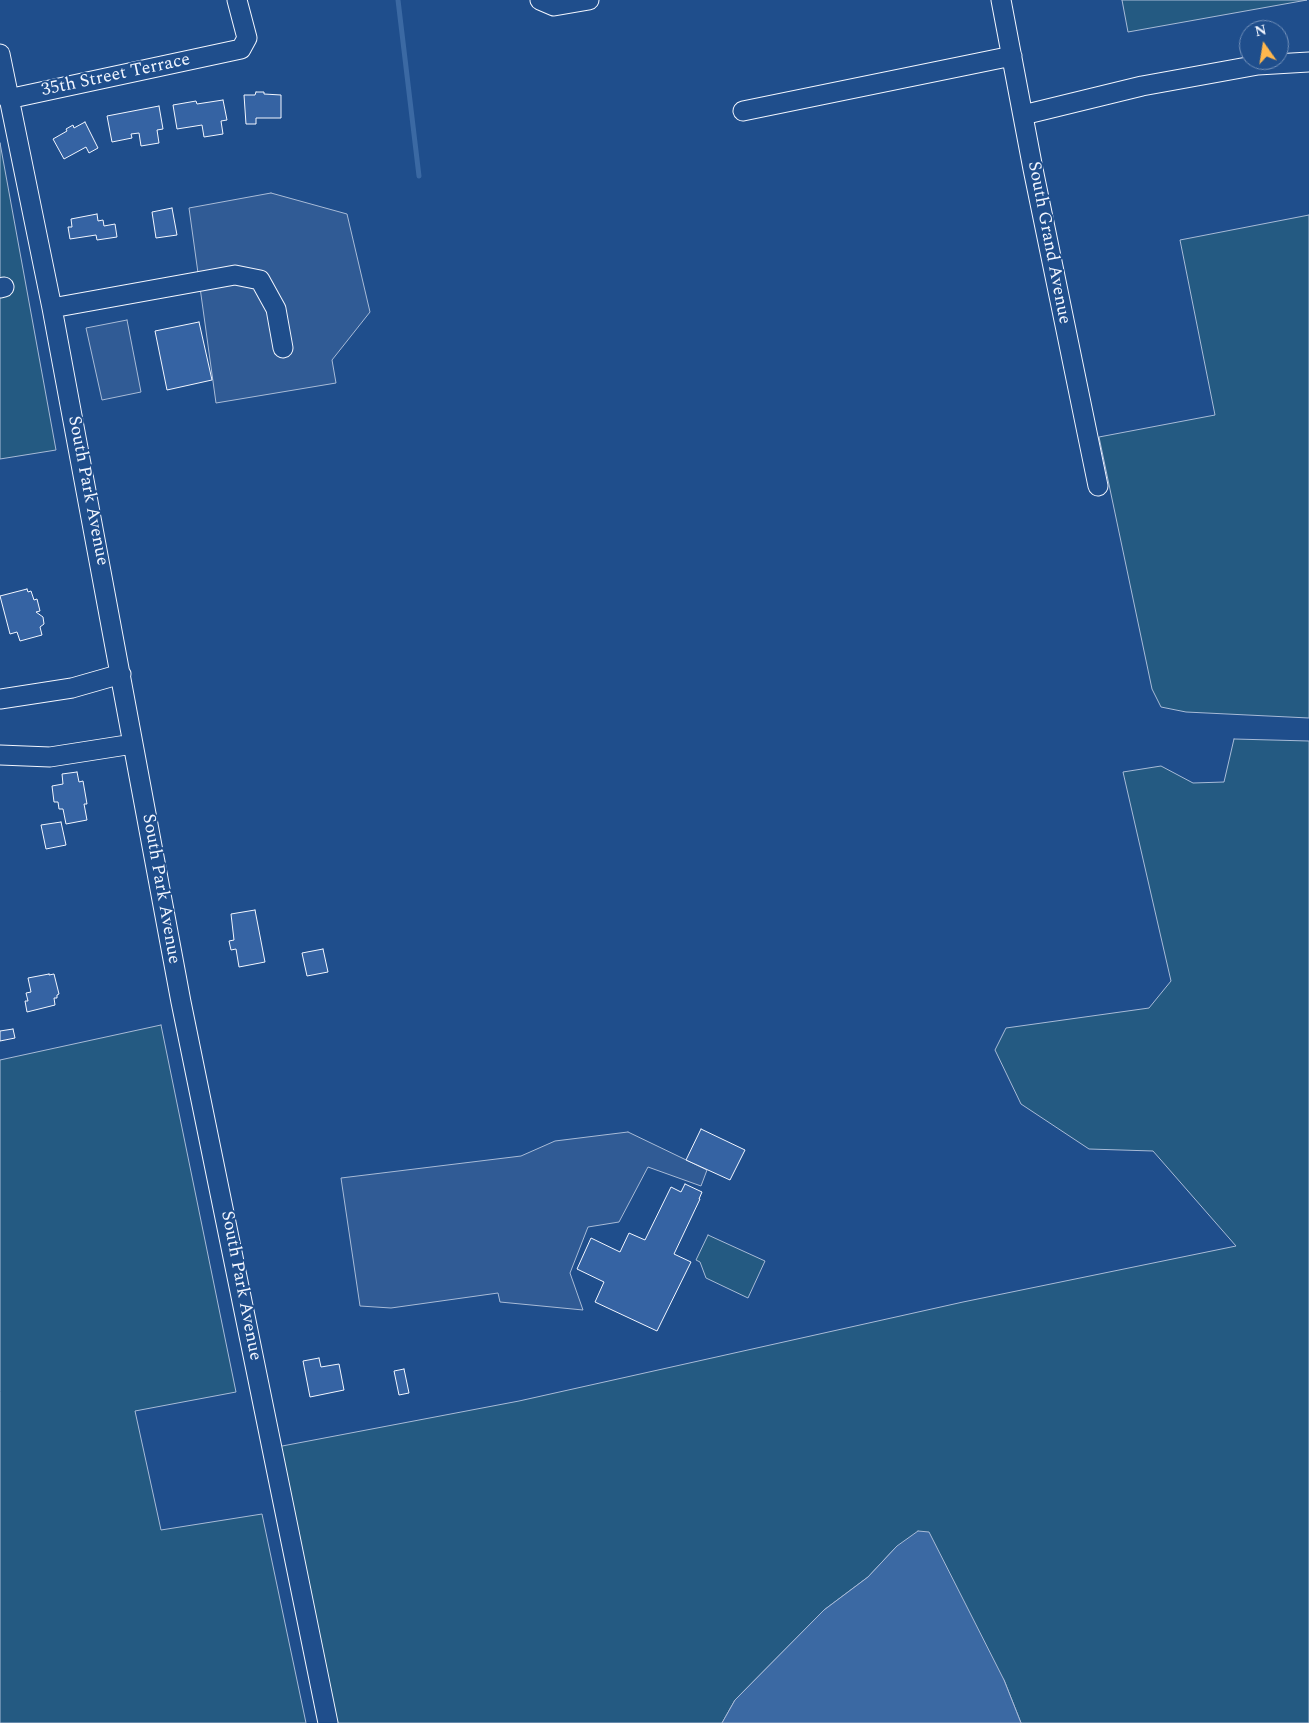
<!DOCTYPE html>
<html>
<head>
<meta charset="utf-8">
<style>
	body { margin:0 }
	#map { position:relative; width:1309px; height:1723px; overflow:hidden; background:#1f4e8c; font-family:Spectral,serif }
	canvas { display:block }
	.north { position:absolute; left:1239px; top:20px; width:50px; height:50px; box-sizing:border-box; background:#1f4e8c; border:1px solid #7391ba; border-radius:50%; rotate:347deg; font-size:14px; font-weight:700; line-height:20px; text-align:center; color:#f2f6ff }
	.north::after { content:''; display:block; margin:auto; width:18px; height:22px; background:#ffb74d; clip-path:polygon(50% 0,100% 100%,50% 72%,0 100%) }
</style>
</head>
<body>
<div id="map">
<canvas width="1309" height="1723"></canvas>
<div class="north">N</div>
</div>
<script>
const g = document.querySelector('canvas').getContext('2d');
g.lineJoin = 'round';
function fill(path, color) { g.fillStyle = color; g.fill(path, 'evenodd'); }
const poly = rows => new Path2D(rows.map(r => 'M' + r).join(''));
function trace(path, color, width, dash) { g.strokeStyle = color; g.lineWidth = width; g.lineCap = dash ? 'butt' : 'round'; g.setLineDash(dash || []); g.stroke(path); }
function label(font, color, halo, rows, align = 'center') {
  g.font = font + ' Spectral,serif'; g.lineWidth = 4; g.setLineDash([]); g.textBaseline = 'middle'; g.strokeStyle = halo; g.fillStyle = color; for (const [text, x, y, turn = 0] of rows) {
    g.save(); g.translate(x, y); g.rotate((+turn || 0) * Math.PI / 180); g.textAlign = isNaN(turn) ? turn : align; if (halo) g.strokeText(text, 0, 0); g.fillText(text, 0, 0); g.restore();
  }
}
const green = poly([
	[1122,0,1307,0,1128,32,1122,0],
	[0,143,56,450,0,459,0,143],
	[1309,215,1309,718,1186,712,1161,707,1152,689,1099,437,1215,415,1180,240,1309,215],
	[1234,739,1309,741,1309,1723,1021,1723,1004,1680,897,1546,868,1577,824,1610,735,1700,722,1723,334,1723,277,1447,519,1401,963,1302,1236,1246,1153,1151,1089,1149,1021,1104,995,1050,1006,1028,1149,1008,1171,981,1123,772,1161,766,1193,783,1224,782,1234,739],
	[161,1025,236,1392,135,1411,161,1530,262,1514,306,1723,0,1723,0,1060,161,1025],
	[708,1235,765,1261,748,1298,706,1278,700,1262,696,1260,708,1235]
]);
fill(green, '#245a82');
trace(green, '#a8bbd7', 1);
const parking = poly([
	[271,193,347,214,370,312,332,360,336,383,216,403,189,208,271,193],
	[127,320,141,392,102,400,86,328,127,320],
	[628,1132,707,1170,701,1186,648,1167,619,1222,588,1227,570,1273,583,1310,500,1302,498,1293,391,1308,360,1306,341,1178,521,1156,555,1141,628,1132]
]);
fill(parking, '#305b95');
trace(parking, '#a8bbd7', 1);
const water = poly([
	[918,1531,929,1532,1004,1680,1021,1723,722,1723,735,1700,824,1610,868,1577,897,1546,918,1531]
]);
fill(water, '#3b69a3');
trace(water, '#a8bbd7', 1);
trace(poly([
	[398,0,419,176]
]), '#3b69a3', 5);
const building = poly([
	[256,92,264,92,264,94,281,95,281,118,256,118,256,124,246,124,244,95,255,95,256,92],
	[223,100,227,120,221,121,223,134,204,137,202,125,177,129,173,105,196,101,197,104,223,100],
	[159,106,163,129,157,130,159,143,141,146,139,133,131,134,132,138,112,142,107,116,159,106],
	[85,122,98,148,89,153,86,147,64,159,53,139,67,131,66,129,73,125,74,128,85,122],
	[172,208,177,235,156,238,152,212,172,208],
	[97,214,98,221,103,220,104,226,115,224,117,237,97,240,96,235,70,239,68,227,72,227,71,219,97,214],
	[199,322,212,380,167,390,155,331,199,322],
	[27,589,28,592,31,591,34,600,37,599,40,611,36,612,43,617,44,624,40,627,42,635,20,641,17,632,10,634,0,596,27,589],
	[77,772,79,782,83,781,87,804,84,804,87,820,66,824,63,809,59,809,58,802,54,802,52,786,63,784,62,774,77,772],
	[61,822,66,845,46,849,41,825,61,822],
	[255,910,265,962,239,967,236,949,231,950,229,941,234,940,231,914,255,910],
	[323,949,328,972,307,976,302,953,323,949],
	[49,974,49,975,54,974,59,994,57,995,57,998,54,998,55,1005,27,1012,25,1001,28,1001,26,993,31,992,28,978,49,974],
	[13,1029,15,1038,0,1041,0,1031,13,1029],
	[701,1129,745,1150,730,1180,686,1160,701,1129],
	[685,1184,702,1192,699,1199,700,1199,674,1254,691,1262,657,1331,595,1302,604,1282,577,1269,591,1238,620,1252,629,1233,645,1240,671,1187,681,1192,685,1184],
	[319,1358,321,1367,339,1364,344,1390,310,1397,303,1361,319,1358],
	[404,1369,409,1393,399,1395,394,1371,404,1369]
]);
fill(building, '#3563a3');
trace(building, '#f2f6ff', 1);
const minor = poly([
	[540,0,554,6,589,0],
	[1001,0,1033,169,1098,486],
	[0,54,52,308,181,1002,328,1723],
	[8,99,241,49,247,38,237,0],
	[743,111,1012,56],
	[1023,115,1142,86,1258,65,1309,62],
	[0,288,4,287],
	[52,308,235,275,260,280,276,309,283,348],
	[0,699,72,688,121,674],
	[0,755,50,757,133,744]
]);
trace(minor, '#f2f6ff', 21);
trace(minor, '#1f4e8c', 19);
label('18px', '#f2f6ff', '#1f4e8c', [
	["35th Street Terrace",116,76,-12],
	["South Grand Avenue",1048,243,79],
	["South Park Avenue",87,491,79],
	["South Park Avenue",160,889,80],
	["South Park Avenue",240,1286,79]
]);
</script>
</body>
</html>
